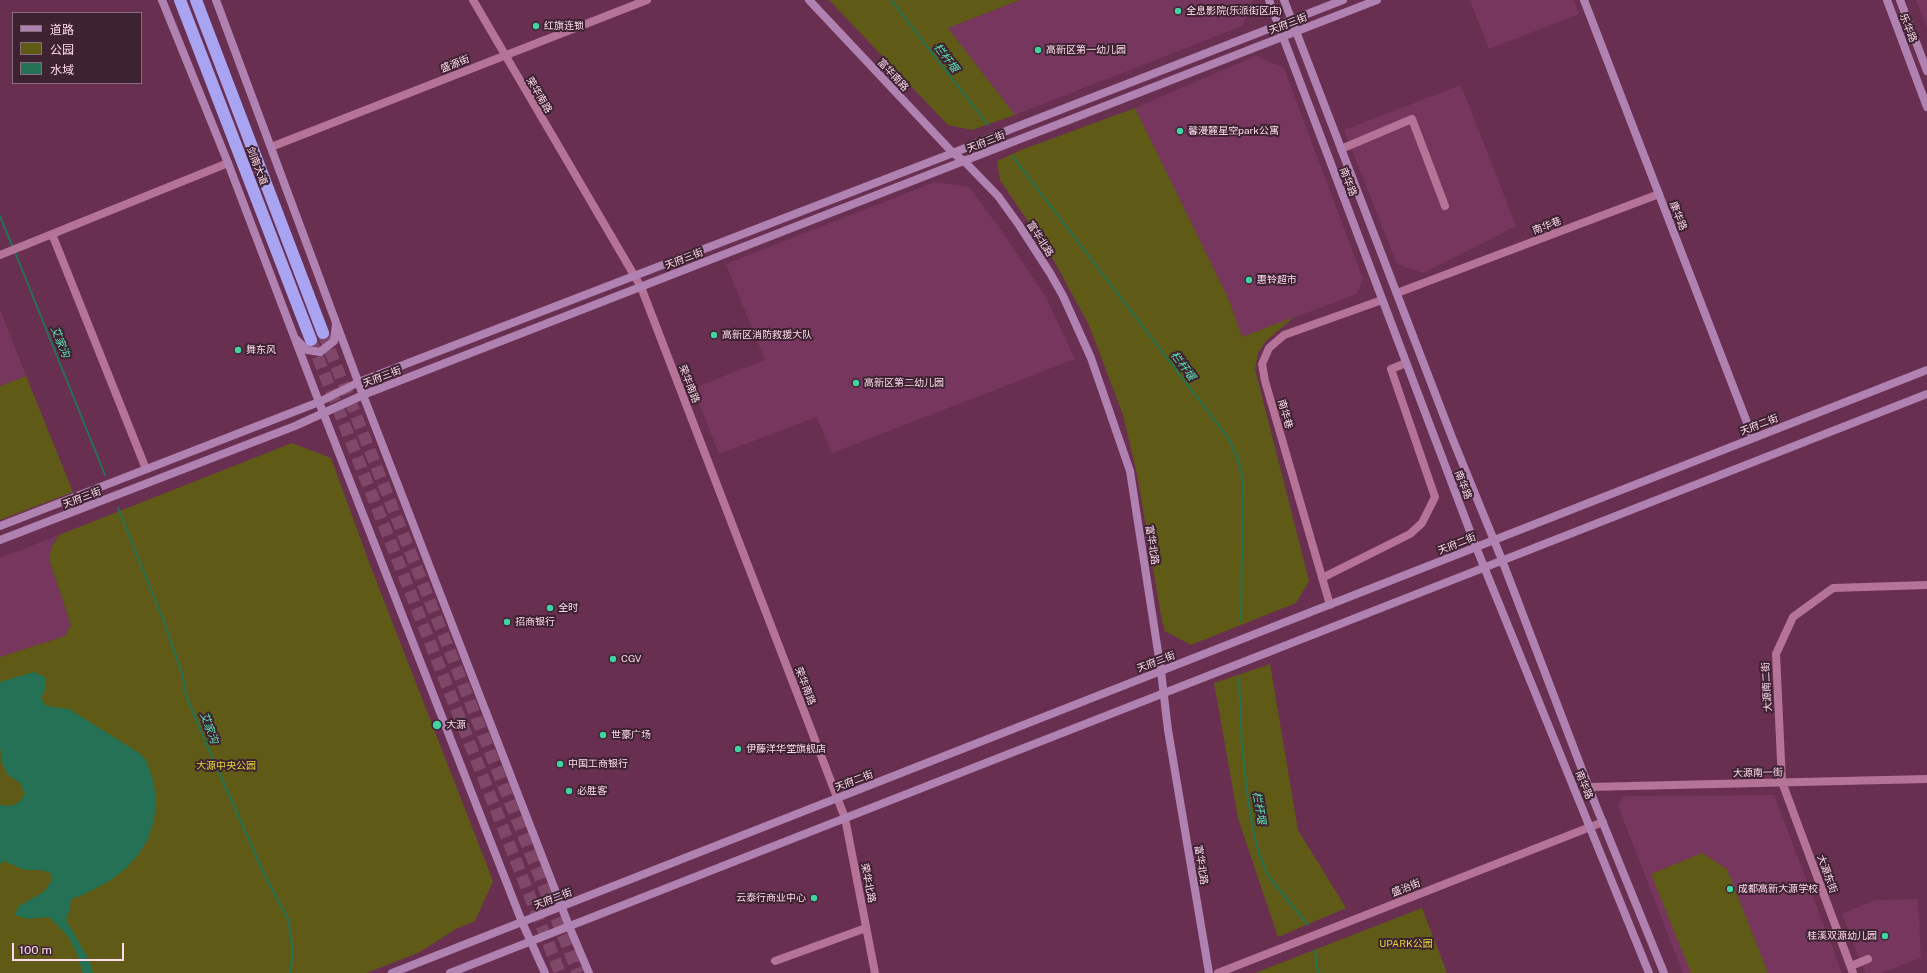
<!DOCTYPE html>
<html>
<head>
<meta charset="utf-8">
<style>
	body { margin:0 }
	#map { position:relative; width:1927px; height:973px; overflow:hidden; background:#692f51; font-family:"Public Sans","Noto Sans SC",sans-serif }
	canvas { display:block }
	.legend { position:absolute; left:12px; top:12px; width:130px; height:72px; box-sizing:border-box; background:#3d2332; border:1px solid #8a6c7c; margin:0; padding:5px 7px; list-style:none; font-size:12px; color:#fed9ec }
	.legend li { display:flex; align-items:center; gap:8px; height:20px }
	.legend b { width:20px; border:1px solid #8a6c7c }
	.scale { position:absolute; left:12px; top:943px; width:112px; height:18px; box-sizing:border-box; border:2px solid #fed9ec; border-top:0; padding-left:5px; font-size:12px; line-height:14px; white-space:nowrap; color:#fed9ec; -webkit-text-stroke:3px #3d2332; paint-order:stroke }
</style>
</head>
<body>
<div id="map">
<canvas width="1927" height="973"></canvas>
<ul class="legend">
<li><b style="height:5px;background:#b082b2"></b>道路</li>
<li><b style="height:11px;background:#5f5b16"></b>公园</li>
<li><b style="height:11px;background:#257155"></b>水域</li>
</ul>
<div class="scale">100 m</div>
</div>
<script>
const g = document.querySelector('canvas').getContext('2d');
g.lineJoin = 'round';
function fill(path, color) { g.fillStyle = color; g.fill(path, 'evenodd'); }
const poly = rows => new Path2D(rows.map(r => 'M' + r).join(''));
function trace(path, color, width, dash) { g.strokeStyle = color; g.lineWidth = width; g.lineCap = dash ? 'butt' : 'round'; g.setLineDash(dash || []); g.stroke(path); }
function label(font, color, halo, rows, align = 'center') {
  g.font = font + ' "Public Sans","Noto Sans SC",sans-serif'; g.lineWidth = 4; g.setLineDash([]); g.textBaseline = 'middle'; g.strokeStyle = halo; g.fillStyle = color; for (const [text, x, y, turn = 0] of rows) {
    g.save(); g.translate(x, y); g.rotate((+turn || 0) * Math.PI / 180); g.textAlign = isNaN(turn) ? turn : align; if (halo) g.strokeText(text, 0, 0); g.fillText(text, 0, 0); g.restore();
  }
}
fill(poly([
	[1020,0,1254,0,1242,26,1015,115,948,28],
	[1470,0,1574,0,1579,14,1489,49],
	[1916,0,1927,0,1927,27],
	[1256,56,1284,68,1363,279,1357,294,1242,337,1229,300,1135,108],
	[1461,85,1516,226,1423,273,1397,264,1344,130],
	[935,182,969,187,1003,233,1045,296,1075,359,832,453,817,417,719,454,693,388,765,360,726,264],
	[0,309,26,376,0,386],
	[59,535,52,546,49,559,71,625,65,636,0,657,0,558],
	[1774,795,1842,973,1683,973,1618,806,1624,796],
	[1918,899,1921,958,1880,973,1865,973,1842,914,1875,900]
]), '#77365d');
fill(poly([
	[829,0,1020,0,948,28,1015,115,972,130,948,125],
	[1135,108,1229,300,1242,337,1294,317,1266,341,1258,353,1255,369,1309,581,1296,603,1191,645,1165,631,1162,621,1137,474,1123,415,1089,325,1052,257,1000,180,997,161,1021,150],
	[26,376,73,492,0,520,0,386],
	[292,443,331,458,372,570,493,881,475,921,456,929,418,953,366,973,0,973,0,657,65,636,71,625,49,559,52,546,59,535],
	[1270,664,1298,830,1346,908,1278,937,1238,818,1214,683],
	[1702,853,1727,869,1768,973,1691,973,1651,874],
	[1422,908,1447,973,1255,973]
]), '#5f5b16');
fill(poly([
	[34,672,45,677,45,690,41,698,46,706,69,709,139,753,146,760,153,780,156,799,154,820,148,839,138,855,126,868,111,880,85,894,71,899,70,909,66,920,89,960,93,973,83,973,77,954,68,936,49,917,28,919,15,915,19,906,45,891,52,880,50,872,39,870,25,870,4,861,0,864,0,805,10,806,18,803,25,794,20,783,7,774,2,763,0,747,0,682]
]), '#257155');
trace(poly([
	[891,0,988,125],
	[1013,157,1229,439,1238,460,1243,479,1241,621],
	[0,216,13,248],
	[15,252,105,475],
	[118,508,164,622,182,673,186,695,202,734,265,876,288,919,293,952,290,973],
	[1239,679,1242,747,1248,799,1254,834,1260,857,1269,877,1308,925],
	[1315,950,1318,973]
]), '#257155', 2);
trace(poly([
	[323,333,578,973],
	[311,340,560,973]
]), '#7f4868', 12, [12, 6]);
trace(poly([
	[473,0,641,287,845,818,875,973],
	[271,147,647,0],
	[1341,149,1412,119,1445,206],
	[52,234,146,469],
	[0,255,228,163],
	[1397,293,1659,194],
	[1322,578,1410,534,1422,523,1435,497,1391,369,1406,363],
	[1330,605,1265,381,1262,364,1269,348,1284,335,1382,300],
	[1589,787,1927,779],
	[775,961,866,928],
	[1851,966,1868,959],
	[1218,973,1603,822],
	[1853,973,1782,782,1776,654,1793,617,1833,588,1927,585]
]), '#b47397', 8);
trace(poly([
	[162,0,228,163,319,402,522,922,545,973],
	[216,0,363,395,569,926,589,973],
	[809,0,953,153,964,161,998,196,1019,225,1050,273,1063,296,1091,358,1130,471,1161,671,1168,730,1209,973],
	[1269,0,1476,547,1649,973],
	[1284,0,1453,440,1502,560,1594,801,1664,973],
	[1584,0,1753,438],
	[1887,0,1927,107],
	[1900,0,1927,71],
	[296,339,307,350,320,352,334,341,336,324],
	[0,526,319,402,359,382,953,153,1011,129,1343,0],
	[0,540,295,426,363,395,1377,0],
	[392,973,1927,370],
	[450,973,1927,394]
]), '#b082b2', 8);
trace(poly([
	[180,0,311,340],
	[196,0,323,333]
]), '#a8a4f2', 12);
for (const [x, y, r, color] of [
	[1178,11,4,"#41d4a1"],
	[536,26,4,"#41d4a1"],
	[1038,50,4,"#41d4a1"],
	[1180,131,4,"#41d4a1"],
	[1249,280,4,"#41d4a1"],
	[714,335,4,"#41d4a1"],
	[238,350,4,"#41d4a1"],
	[856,383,4,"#41d4a1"],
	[550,608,4,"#41d4a1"],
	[507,622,4,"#41d4a1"],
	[613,659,4,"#41d4a1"],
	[437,725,5,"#41d4a1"],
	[603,735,4,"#41d4a1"],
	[738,749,4,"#41d4a1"],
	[560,764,4,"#41d4a1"],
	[569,791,4,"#41d4a1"],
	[1730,889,4,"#41d4a1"],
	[814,898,4,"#41d4a1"],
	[1885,936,4,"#41d4a1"]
]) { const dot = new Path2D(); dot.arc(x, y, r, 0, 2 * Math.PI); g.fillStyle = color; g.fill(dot); trace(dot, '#3d2332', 1.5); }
label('10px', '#fed9ec', '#3d2332', [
	["全息影院(乐派街区店)",1186,11],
	["红旗连锁",544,26],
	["高新区第一幼儿园",1046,50],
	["馨漫麓星空park公寓",1188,131],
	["惠铃超市",1257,280],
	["高新区消防救援大队",722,335],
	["舞东风",246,350],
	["高新区第二幼儿园",864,383],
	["全时",558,608],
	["招商银行",515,622],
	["CGV",621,659],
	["大源",446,725],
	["世豪广场",611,735],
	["伊藤洋华堂旗舰店",746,749],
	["中国工商银行",568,764],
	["必胜客",577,791],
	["成都高新大源学校",1738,889],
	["云泰行商业中心",806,898,"right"],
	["桂溪双源幼儿园",1877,936,"right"]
], 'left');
label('10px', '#fed9ec', '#3d2332', [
	["天府三街",1288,24,-21],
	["乐华路",1908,28,69],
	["盛源街",455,64,-21],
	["富华南路",893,75,47],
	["荣华南路",539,95,59],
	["天府三街",986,142,-22],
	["剑南大道",257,166,69],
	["南华路",1348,182,69],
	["康华路",1678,216,69],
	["南华巷",1547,226,-21],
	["富华北路",1040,239,57],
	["天府三街",684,259,-21],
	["天府三街",382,377,-21],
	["荣华南路",689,384,69],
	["南华巷",1285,414,74],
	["天府二街",1759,425,-21],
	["南华路",1463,485,69],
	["天府三街",82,498,-21],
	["天府二街",1457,544,-22],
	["富华北路",1152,545,81],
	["天府二街",1156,662,-21],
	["荣华南路",805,686,69],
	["大源南二街",1767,687,-93],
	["大源南一街",1758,773,-1],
	["天府二街",854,781,-21],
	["南华路",1584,785,68],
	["富华北路",1201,865,81],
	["大源东街",1827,874,70],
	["荣华北路",868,883,79],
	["盛治街",1406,888,-21],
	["天府二街",553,899,-21]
]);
label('10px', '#e6db30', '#3d2332', [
	["大源中央公园",226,766],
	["UPARK公园",1406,944]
]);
label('italic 11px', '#5be3b1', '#3d2332', [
	["栏杆堰",946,58,52],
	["艾家沟",60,342,68],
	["栏杆堰",1183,366,53],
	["艾家沟",209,728,69],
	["栏杆堰",1259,808,80]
]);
</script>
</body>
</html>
